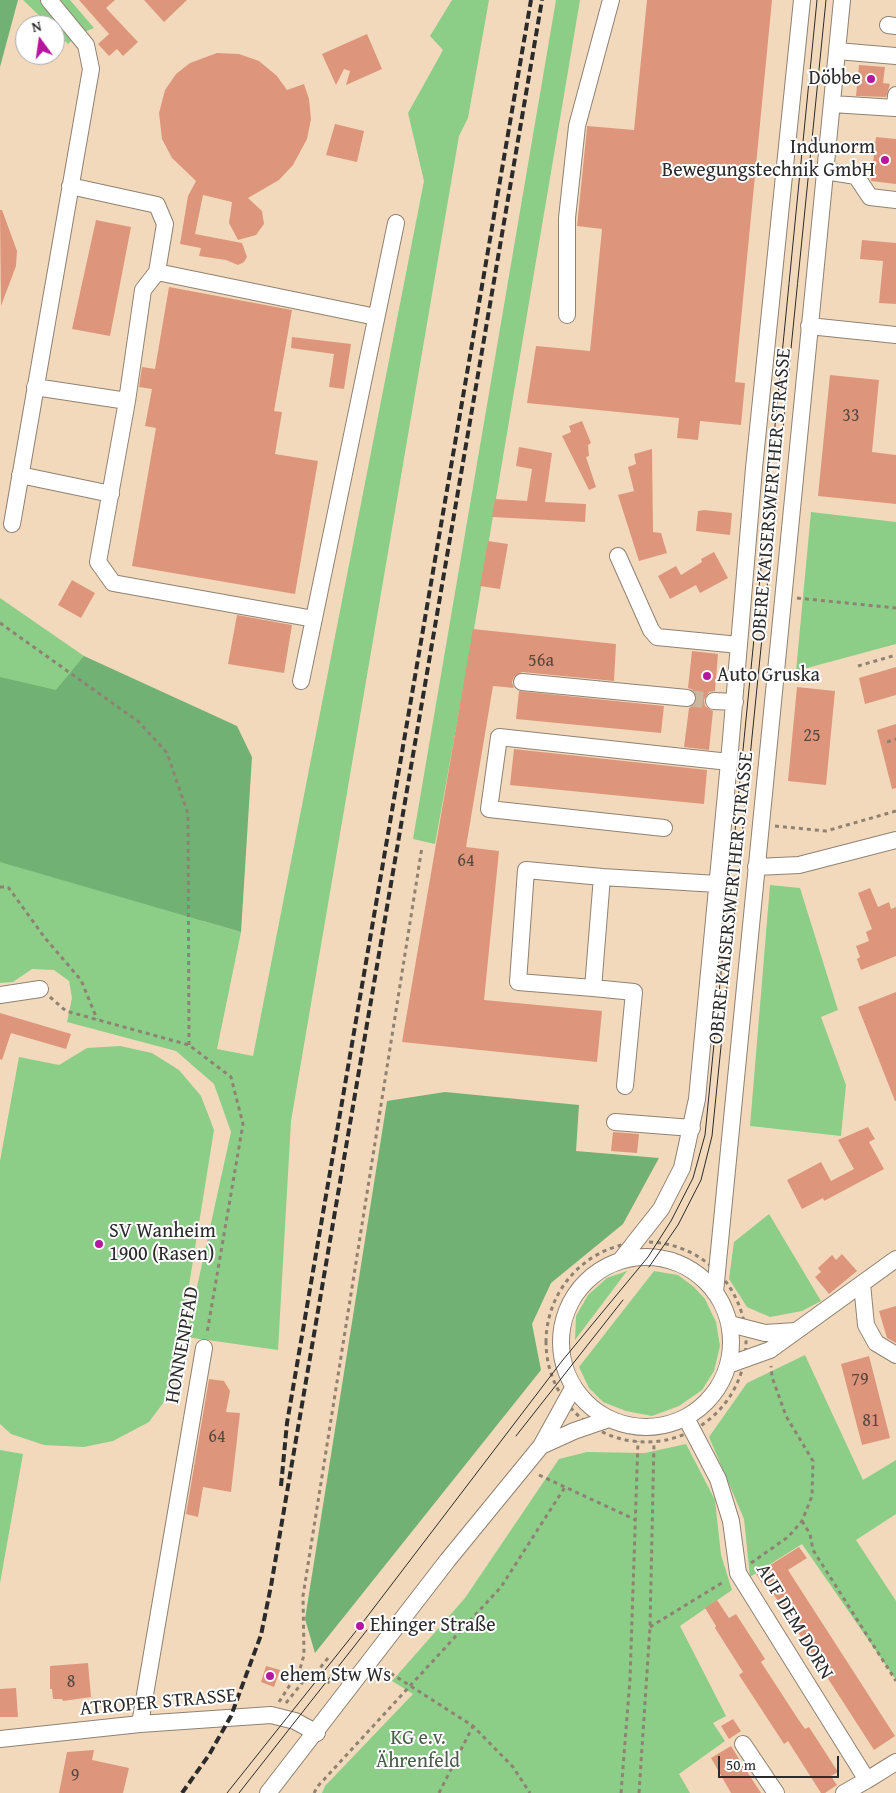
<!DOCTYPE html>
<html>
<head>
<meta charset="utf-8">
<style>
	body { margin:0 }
	#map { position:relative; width:896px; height:1793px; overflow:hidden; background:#f3d9bb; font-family:"Gentium Book Plus",serif }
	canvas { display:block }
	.north { position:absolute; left:15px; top:15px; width:50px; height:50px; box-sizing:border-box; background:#fff; border:1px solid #aaa; border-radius:50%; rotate:346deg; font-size:14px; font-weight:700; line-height:20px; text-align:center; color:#2b2b2b }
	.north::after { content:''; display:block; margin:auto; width:18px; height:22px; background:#b5179e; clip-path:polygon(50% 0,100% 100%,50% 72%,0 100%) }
	.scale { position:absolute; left:718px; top:1756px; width:121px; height:22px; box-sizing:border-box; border:2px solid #2b2b2b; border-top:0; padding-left:6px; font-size:15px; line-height:18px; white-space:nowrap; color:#2b2b2b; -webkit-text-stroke:4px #fff; paint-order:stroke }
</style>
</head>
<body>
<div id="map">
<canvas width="896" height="1793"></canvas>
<div class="north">N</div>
<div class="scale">50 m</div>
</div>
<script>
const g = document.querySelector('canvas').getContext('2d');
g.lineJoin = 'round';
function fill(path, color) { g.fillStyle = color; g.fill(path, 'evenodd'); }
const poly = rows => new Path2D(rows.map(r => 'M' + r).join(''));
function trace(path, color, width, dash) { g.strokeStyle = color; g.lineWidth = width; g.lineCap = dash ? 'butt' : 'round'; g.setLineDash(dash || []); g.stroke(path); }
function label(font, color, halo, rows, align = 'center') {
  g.font = font + ' "Gentium Book Plus",serif'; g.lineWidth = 4; g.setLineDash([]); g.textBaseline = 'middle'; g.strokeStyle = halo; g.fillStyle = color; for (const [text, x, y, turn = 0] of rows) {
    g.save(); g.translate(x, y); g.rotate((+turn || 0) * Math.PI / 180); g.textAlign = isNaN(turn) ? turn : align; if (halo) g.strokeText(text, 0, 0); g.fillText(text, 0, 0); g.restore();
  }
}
fill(poly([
	[23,0,70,0,94,28,79,34,68,44,55,31,55,25,49,25],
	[452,0,489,0,468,118,459,136,291,1121,278,1350,186,1337,231,1132,214,1084,176,1051,67,1022,72,998,69,981,54,970,32,969,13,982,0,983,0,598,84,656,203,921,241,932,217,1049,253,1056,424,181,408,113,443,50,430,36],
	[556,0,580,0,474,629,435,844,413,839],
	[811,512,896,522,896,644,796,671],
	[770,885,800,888,838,1010,821,1017,846,1085,841,1136,750,1126],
	[120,1046,152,1053,179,1070,201,1096,214,1130,172,1391,149,1422,113,1441,84,1447,44,1445,11,1434,0,1424,0,1161,19,1057,59,1065,87,1048],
	[769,1214,821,1301,802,1311,770,1317,747,1307,729,1279,734,1242],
	[627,1271,575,1340,576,1316,588,1295,607,1278],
	[654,1271,678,1275,694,1287,705,1299,716,1322,720,1346,714,1371,702,1390,679,1406,652,1416,626,1411,603,1402,589,1388,579,1367],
	[805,1355,863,1480,896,1460,896,1514,856,1540,896,1601,896,1680,802,1544,750,1577,744,1519,709,1437,747,1383],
	[686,1444,715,1500,721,1555,732,1590,680,1626,726,1716,713,1723,725,1741,679,1774,690,1793,322,1793,325,1786,413,1694,392,1681,465,1598,559,1459,587,1452,645,1453],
	[0,1450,23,1454,0,1583]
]), '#8cce87');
fill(poly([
	[0,0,18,0,0,67],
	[84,656,237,726,252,757,241,932,0,862,0,677,56,690],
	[445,1092,579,1105,576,1151,659,1158,623,1224,551,1283,532,1324,541,1370,315,1653,305,1619,387,1101]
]), '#71b174');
fill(poly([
	[79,0,115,0,106,8,138,42,123,56,117,49,109,56,98,44,109,34],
	[144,0,187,0,164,22],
	[647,0,772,0,735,382,745,383,741,425,700,421,698,440,677,438,679,418,527,403,536,346,590,351,602,229,577,226,587,128,587,126,634,130],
	[367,34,382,69,346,85,350,71,344,69,336,85,322,54],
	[217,53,239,54,259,61,277,76,287,90,304,84,309,99,311,119,307,139,293,165,279,180,248,198,262,211,264,224,256,235,238,240,229,223,232,202,203,195,195,234,242,243,247,257,244,262,238,265,226,260,199,256,201,248,180,244,188,196,196,181,172,158,162,139,159,113,165,90,176,74,190,63],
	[859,65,885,67,883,83,890,84,886,97,856,96],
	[335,124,364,131,357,162,326,155],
	[876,137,896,139,896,184,871,181],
	[0,210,2,210,17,251,16,266,1,306],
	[96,220,131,227,110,336,72,329],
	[862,240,896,243,896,304,879,303,883,261,860,259],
	[169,287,292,310,274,411,282,412,275,454,318,461,295,594,132,566,156,428,145,426,152,389,139,387,142,367,155,369],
	[292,337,351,344,344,389,329,387,334,354,291,348],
	[830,375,879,380,872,452,896,455,896,504,818,496],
	[582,421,591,443,588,445,589,456,586,457,596,487,589,490,562,436,571,432,569,426],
	[519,447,552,453,545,502,586,504,585,522,492,517,495,499,527,501,532,469,516,466],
	[652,449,653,532,661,533,667,553,639,561,618,495,634,491,628,467,636,464,634,454],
	[704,510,732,513,730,535,696,531,698,511],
	[488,541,508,544,500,589,480,586],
	[714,552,728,578,700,593,696,585,670,599,658,576,676,566,681,575,702,562,701,559],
	[72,580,95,593,81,618,58,605],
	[237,615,292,625,284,673,228,664],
	[473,629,616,644,614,681,522,672,514,677,512,682,514,688,493,686,466,847,499,851,484,1000,602,1011,597,1062,402,1042],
	[692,651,718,654,715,691,709,692,704,700,705,706,713,711,709,750,684,747,689,708,695,704,697,698,693,690,688,688],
	[896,667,896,695,865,704,859,678],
	[797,687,835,691,826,785,788,781],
	[519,691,664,706,661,733,516,719],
	[896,724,896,788,892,789,877,730],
	[514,749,707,770,704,804,510,785],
	[870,888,878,907,889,902,891,909,896,907,896,956,861,970,857,959,860,957,856,946,869,941,866,932,872,929,858,893],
	[896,992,896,1101,895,1101,858,1007],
	[0,1013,71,1034,66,1049,11,1033,2,1060,0,1059],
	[868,1127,875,1139,869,1142,884,1169,824,1201,823,1198,802,1209,787,1180,821,1162,831,1181,854,1169,838,1140],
	[613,1132,639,1134,637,1153,611,1151],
	[842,1254,857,1271,829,1294,815,1277,821,1272,818,1268,832,1255,836,1260],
	[896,1306,896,1343,887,1338,879,1311],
	[869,1356,890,1438,862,1445,841,1364],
	[209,1379,224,1381,230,1391,226,1412,240,1413,231,1492,203,1487,198,1517,186,1514],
	[799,1547,807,1558,788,1570,895,1736,874,1750,767,1584,764,1586,756,1574],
	[717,1600,729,1618,736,1614,765,1659,761,1662,798,1719,805,1729,809,1727,838,1772,831,1776,837,1785,825,1793,821,1793,788,1741,784,1744,739,1675,743,1672,715,1628,716,1626,705,1608],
	[88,1663,91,1697,63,1701,62,1699,53,1699,52,1689,50,1689,50,1666],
	[266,1666,280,1670,274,1687,261,1682],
	[16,1688,18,1717,0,1717,0,1689],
	[733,1719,741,1731,729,1739,721,1726],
	[731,1746,746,1770,761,1793,731,1793,711,1758],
	[94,1750,92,1760,129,1768,123,1793,59,1793,67,1752]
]), '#dd967b');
trace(poly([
	[687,698,714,701]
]), '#cbb69e', 16, [16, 8]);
const minor = poly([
	[888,25,896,26],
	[837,51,896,56],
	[832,104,895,108,896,95],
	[825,171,856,176,870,197,896,200],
	[70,186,157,205,165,224,157,272,376,317],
	[157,272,143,290,127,401,98,562,113,583,314,619],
	[567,315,567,218,577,126,611,0],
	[809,326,896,335],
	[35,387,127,401],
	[20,475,111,494],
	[12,524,91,69,86,45,49,0],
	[618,556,651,630,657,637,739,645],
	[301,681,396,223],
	[522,682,687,698],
	[714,701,735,702],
	[664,828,489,809,499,737,729,762],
	[756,867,799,865,896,840],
	[602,877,526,870,518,982,593,988,602,877,717,884],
	[593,988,634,992,625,1086],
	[0,995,40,989],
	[615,1122,692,1128],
	'561 1342a85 85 0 1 1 170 0a85 85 0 1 1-170 0Z',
	[620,1261,661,1209,682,1168,697,1099,729,762,754,468,802,0],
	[862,1284,866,1325,876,1343,896,1355],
	[715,1292,842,0],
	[730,1324,765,1333,796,1331],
	[728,1365,770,1350,896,1259],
	[686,1418,718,1479,731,1521,738,1573,867,1780,896,1762],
	[541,1446,574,1431,609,1419],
	[140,1724,204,1348],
	[0,1739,140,1724,271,1715,295,1721,317,1733],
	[743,1744,776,1793],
	[268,1793,447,1561,541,1446,573,1388],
	[844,1793,867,1780]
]);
trace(minor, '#8f8273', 18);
trace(poly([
	[797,598,896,608],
	[0,623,139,722,167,753,188,814,189,1045],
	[858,666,896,655],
	[887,742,896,739],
	[775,826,826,831,896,811],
	[0,887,8,887,45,938,81,980,97,1019],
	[50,997,66,1011,189,1045,231,1077,243,1124,207,1333],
	'546 1342a100 100 0 1 1 200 0a100 100 0 1 1-200 0Z',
	[539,1475,636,1520],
	[802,1521,810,1534,813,1550,896,1681],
	[751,1563,788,1537,802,1521,812,1496,813,1461,786,1416,772,1377,771,1366],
	[650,1627,725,1581],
	[328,1658,316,1673,332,1685],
	[384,1669,473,1726,513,1767,530,1793],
	[279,1702,300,1669,304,1655,303,1596,422,847],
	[286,1703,310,1673,316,1673],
	[314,1793,318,1786,501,1587,565,1487],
	[439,1793,473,1726],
	[621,1793,630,1679,638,1441],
	[639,1793,650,1627,654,1442]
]), '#8f8273', 3, [4, 4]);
trace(minor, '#fff', 16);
trace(poly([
	[649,1267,678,1225,701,1180,712,1136,826,0],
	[516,1436,623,1300],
	[227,1793,360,1626,562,1361,648,1257,671,1221,693,1178,705,1135,817,0],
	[239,1793,367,1630]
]), '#2b2b2b', 1);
trace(poly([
	[281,1486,287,1423,531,0],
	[182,1793,209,1755,231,1716,261,1635,271,1586,542,0]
]), '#2b2b2b', 4, [8, 4]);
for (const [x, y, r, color] of [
	[871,79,5,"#b5179e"],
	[885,160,5,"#b5179e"],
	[707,676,5,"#b5179e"],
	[99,1244,5,"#b5179e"],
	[360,1626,5,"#b5179e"],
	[270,1676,5,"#b5179e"]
]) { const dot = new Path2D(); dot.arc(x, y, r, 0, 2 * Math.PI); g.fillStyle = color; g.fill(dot); trace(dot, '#fff', 2); }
label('18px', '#58463f', null, [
	["33",851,416],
	["56a",541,661],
	["25",812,736],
	["64",466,861],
	["79",860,1380],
	["81",871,1421],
	["64",217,1437],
	["8",71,1682],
	["9",75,1776]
]);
label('20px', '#2b2b2b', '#fff', [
	["Döbbe",861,79,"right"],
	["Indunorm",875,148,"right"],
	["Bewegungstechnik GmbH",875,171,"right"],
	["Auto Gruska",717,676],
	["SV Wanheim",109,1232],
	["1900 (Rasen)",109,1255],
	["Ehinger Straße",370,1626],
	["ehem Stw Ws",280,1676]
], 'left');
label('20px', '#2b2b2b', '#fff', [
	["OBERE KAISERSWERTHER STRASSE",772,495,-85],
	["OBERE KAISERSWERTHER STRASSE",732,898,-84],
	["HONNENPFAD",183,1345,-80],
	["AUF DEM DORN",794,1622,59],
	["ATROPER STRASSE",158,1703,-5]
]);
label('20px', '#485c47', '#fff', [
	["KG e.v.",418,1739],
	["Ährenfeld",418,1762]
]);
</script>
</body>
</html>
